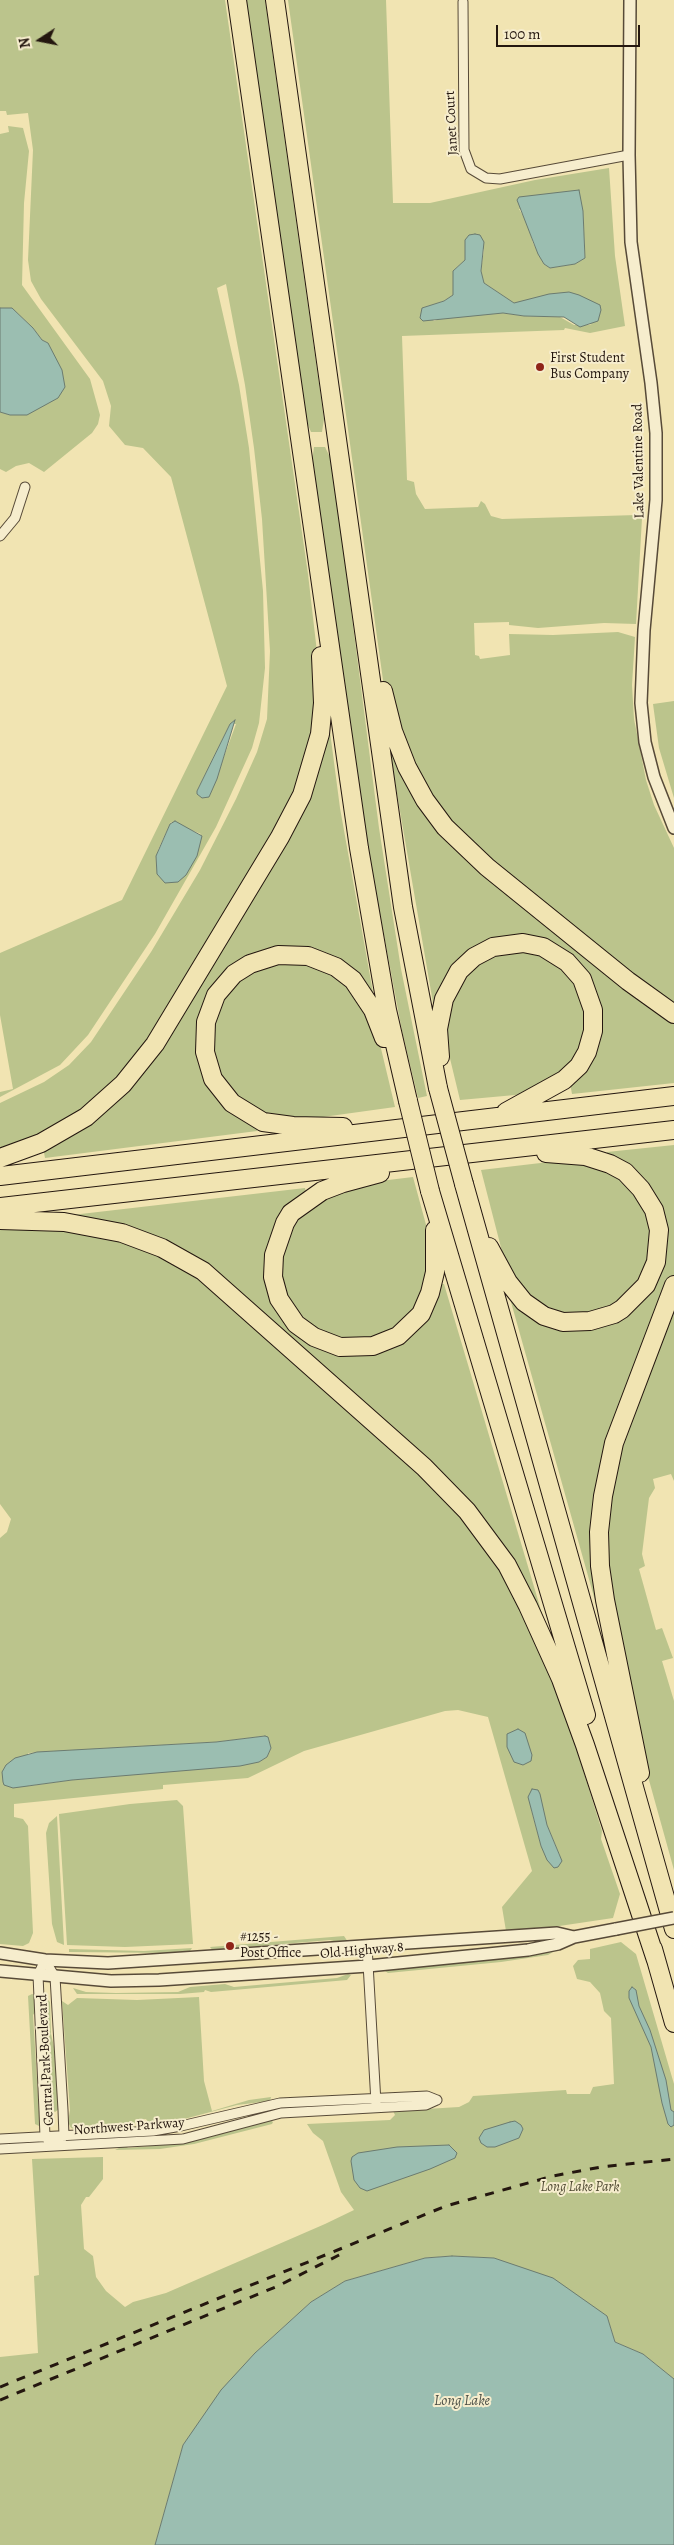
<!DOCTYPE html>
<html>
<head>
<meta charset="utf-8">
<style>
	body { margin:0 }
	#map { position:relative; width:674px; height:2545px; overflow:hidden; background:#f1e4b2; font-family:Alegreya,serif }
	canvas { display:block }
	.north { position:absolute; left:15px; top:15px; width:50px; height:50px; -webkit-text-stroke:4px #f6edcd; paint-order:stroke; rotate:259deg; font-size:14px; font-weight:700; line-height:20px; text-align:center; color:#24170f }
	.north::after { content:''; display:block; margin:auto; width:18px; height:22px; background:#24170f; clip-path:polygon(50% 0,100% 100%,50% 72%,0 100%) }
	.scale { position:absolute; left:496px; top:25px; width:144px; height:22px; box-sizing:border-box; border:2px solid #24170f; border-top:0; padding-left:6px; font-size:15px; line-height:18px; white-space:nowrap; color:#24170f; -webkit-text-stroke:4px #f6edcd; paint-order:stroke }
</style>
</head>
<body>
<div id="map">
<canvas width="674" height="2545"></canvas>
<div class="north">N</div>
<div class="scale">100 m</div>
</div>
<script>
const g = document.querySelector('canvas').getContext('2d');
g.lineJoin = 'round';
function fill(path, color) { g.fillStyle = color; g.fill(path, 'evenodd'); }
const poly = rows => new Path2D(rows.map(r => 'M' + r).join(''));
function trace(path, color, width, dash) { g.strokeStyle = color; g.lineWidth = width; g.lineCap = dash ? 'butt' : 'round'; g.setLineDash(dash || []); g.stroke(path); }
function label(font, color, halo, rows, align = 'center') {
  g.font = font + ' Alegreya,serif'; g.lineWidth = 4; g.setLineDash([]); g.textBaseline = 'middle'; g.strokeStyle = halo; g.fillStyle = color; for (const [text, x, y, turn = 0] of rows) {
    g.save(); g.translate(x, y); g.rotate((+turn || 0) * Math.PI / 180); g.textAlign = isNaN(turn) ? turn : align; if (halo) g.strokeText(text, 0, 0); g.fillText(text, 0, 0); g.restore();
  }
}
fill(poly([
	[0,0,225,0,308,574,318,661,319,698,305,774,220,929,124,1075,66,1125,0,1153,0,1103,44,1082,69,1065,91,1042,151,952,200,870,236,799,257,752,267,719,270,651,262,519,254,448,245,385,226,284,217,288,239,385,249,448,263,591,265,668,259,723,252,748,216,827,155,934,88,1035,60,1065,0,1097,0,1092,13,1089,0,1015,0,953,122,900,227,686,171,477,143,448,125,445,109,426,111,406,103,381,41,299,31,281,28,260,33,150,28,113,7,115,6,111,0,111],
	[230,724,236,724,209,797,197,791],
	[171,822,201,834,156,865,158,850],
	[245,0,265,0,324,419,322,432,311,432,305,418],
	[288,0,386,0,393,203,430,203,535,180,609,168,615,256,625,326,590,333,565,328,564,330,402,336,407,480,414,482,416,494,425,509,478,507,481,501,485,504,491,516,502,519,637,515,642,518,636,624,604,623,538,628,509,625,509,622,474,623,475,655,479,656,480,659,510,655,509,634,553,635,618,632,635,637,632,685,634,719,646,780,654,805,674,848,674,1012,516,887,427,799,384,687],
	[519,209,583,211,585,258,575,264,550,268,544,264,533,243,527,222],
	[484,249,481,271,484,283,514,303,592,325,574,325,560,317,524,316,503,313,445,317,434,321,422,308,444,301,453,295,453,271,465,260,467,255],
	[8,126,23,128,29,151,24,203,22,285,90,379,100,415,98,424,92,433,44,472,29,463,16,466,6,472,0,469,0,412,10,415,48,343,42,340,33,328,12,308,0,308,0,134,9,132],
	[314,447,325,447,332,461,379,828,401,969,427,1096,418,1098,402,1031,363,824,312,461],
	[674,701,674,798,659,748,653,704],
	[329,724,340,808,374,998,323,956,230,973,200,1050,256,1124,257,1131,45,1158,43,1147,58,1139,172,1026],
	[392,749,422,806,674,1022,674,1083,572,1094,570,1083,596,1042,568,959,498,942,437,1003,433,1003,395,782,390,750],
	[525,951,549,958,574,979,583,996,587,1029,574,1063,526,1094,460,1100,446,1042,445,1014,467,970,496,953],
	[277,960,323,967,354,990,378,1036,395,1107,294,1121,266,1117,223,1086,210,1052,217,1006,239,978],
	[674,1145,674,1276,610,1444,601,1622,509,1295,545,1320,628,1310,663,1234,608,1158,607,1152],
	[566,1160,615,1173,636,1191,653,1229,647,1271,625,1299,598,1314,561,1315,530,1300,505,1263,481,1170],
	[413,1177,428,1232,429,1279,414,1315,379,1339,333,1339,298,1319,281,1287,279,1257,291,1224,322,1196,380,1181],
	[305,1188,307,1197,272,1240,293,1327,376,1350,439,1284,444,1284,543,1617,540,1618,491,1535,221,1280,72,1215],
	[32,1225,122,1238,190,1269,457,1506,521,1600,564,1709,602,1831,601,1839,620,1894,613,1918,546,1928,506,1931,502,1907,532,1871,488,1717,458,1710,445,1711,304,1751,248,1778,163,1785,163,1789,14,1804,14,1817,23,1819,28,1826,33,1933,29,1943,23,1946,0,1944,0,1538,7,1532,11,1519,0,1504,0,1226],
	[265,1736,268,1738,271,1748,267,1757,259,1762,72,1780,29,1786,28,1753,216,1742],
	[531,1809,547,1825,560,1856,541,1846],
	[674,1306,674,1481,671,1474,653,1479,655,1488,649,1498,642,1554,645,1566,639,1569,656,1630,662,1628,673,1658,662,1661,674,1701,674,1870,647,1773,616,1621,607,1552,606,1513,612,1469],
	[177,1800,183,1806,193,1944,125,1947,67,1945,59,1814,130,1804],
	[57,1816,64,1945,57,1942,52,1924,46,1833,49,1823],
	[344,1936,348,1942,339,1943,330,1940,236,1948,227,1952,214,1952,210,1947],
	[621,1942,636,1954,674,2084,674,2379,643,2354,615,2342,607,2316,494,2258,452,2256,425,2258,345,2281,311,2302,255,2353,183,2445,155,2545,0,2545,0,2357,38,2353,34,2276,39,2275,32,2159,103,2157,103,2179,89,2197,86,2197,81,2205,84,2249,93,2256,96,2277,106,2291,125,2307,133,2302,166,2293,325,2224,354,2210,341,2192,323,2141,313,2133,307,2124,390,2120,395,2115,393,2111,459,2107,469,2102,473,2096,566,2090,567,2094,590,2094,593,2087,614,2084,611,2018,604,2011,600,1993,590,1982,577,1979,573,1966,578,1960,590,1959,590,1949],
	[192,1948,188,1954,178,1955,170,1953,69,1952,69,1949,144,1951],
	[553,1952,548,1955,501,1962,388,1973,385,1971],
	[348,1974,351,1975,347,1980,211,1992,205,1990,204,1992,180,1994,77,1994,73,1988,86,1992,116,1993,178,1992,190,1987,225,1984,234,1987,337,1978],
	[32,1994,35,1995,36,2011,33,2015,39,2112,42,2125,39,2126,35,2124,28,1996],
	[199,1997,204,2081,212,2111,249,2100,271,2097,270,2101,237,2105,154,2127,151,2127,146,2119,136,2120,134,2126,129,2129,90,2128,80,2131,71,2128,68,2122,70,2110,62,2001,68,2005,77,1998,137,2000],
	[46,1998,50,2002,51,2034,56,2055,59,2109,55,2112,48,2106,43,2000],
	[269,2119,273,2122,272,2124,194,2144,160,2149,115,2150,125,2145,128,2148,183,2143]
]), '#bbc48c');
const water = poly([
	[579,190,583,211,585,258,575,264,550,268,544,264,538,254,517,200,519,197,579,190],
	[475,234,480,235,484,242,481,271,484,283,514,303,549,294,569,292,579,295,600,305,601,310,598,321,580,327,564,317,524,316,503,313,423,321,420,318,422,308,444,301,453,295,453,271,465,260,465,240,469,235,475,234],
	[0,308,12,308,33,328,42,340,48,343,62,370,65,387,58,398,27,415,10,415,0,412,0,308],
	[235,720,217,779,209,797,202,798,197,794,197,791,230,724,235,720],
	[175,821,202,836,197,856,186,875,178,882,165,883,157,874,156,856,170,824,175,821],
	[518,1729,525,1733,532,1755,531,1761,523,1765,514,1762,507,1747,507,1734,518,1729],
	[265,1736,268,1737,271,1748,267,1757,259,1762,240,1766,72,1780,13,1788,4,1785,3,1782,2,1772,6,1765,15,1758,37,1752,216,1742,265,1736],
	[532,1789,538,1790,540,1794,547,1825,562,1861,558,1867,554,1868,547,1860,541,1846,528,1797,532,1789],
	[632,1987,636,1990,639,2006,650,2030,666,2080,671,2110,674,2112,674,2125,671,2127,668,2124,662,2103,651,2047,629,1998,629,1991,632,1987],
	[510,2122,515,2121,521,2125,523,2129,519,2138,495,2147,487,2147,481,2143,479,2138,484,2130,510,2122],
	[449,2145,457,2153,455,2158,430,2169,367,2191,360,2188,354,2180,351,2161,352,2157,358,2153,397,2147,449,2145],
	[452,2256,494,2258,553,2278,607,2316,615,2342,643,2354,674,2379,674,2545,155,2545,183,2445,221,2390,255,2353,311,2302,345,2281,425,2258,452,2256]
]);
fill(water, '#9bbeb1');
trace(water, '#6b7b70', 1);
const minor = poly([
	[463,2,464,150,471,169,486,178,500,179,629,155],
	[0,536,15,518,25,487],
	[367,1946,376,2103],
	[45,1960,55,1977,63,2110,64,2136,55,2146,45,2137,44,2111,38,1975,45,1960],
	[0,2139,153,2131,181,2126,280,2103,427,2096,437,2100],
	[0,2149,183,2139,281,2113,426,2105,437,2100]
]);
const tertiary = poly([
	[630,0,629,155,631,242,651,383,656,433,656,500,644,630,641,703,645,742,654,777,674,828],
	[0,1953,45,1960,108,1963,557,1933,574,1937],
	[0,1971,111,1981,159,1980,368,1966,528,1950,558,1944,574,1937,616,1929]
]);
const motorway = poly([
	[237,0,359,848,387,1010,408,1101],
	[275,0,403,907,438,1088],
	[383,691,393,731,407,767,425,800,445,827,487,867,628,981,674,1014],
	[440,1057,438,1029,444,999,459,971,474,957,493,947,523,943,543,947,567,962,582,979,593,1010,593,1031,587,1052,579,1066,564,1080,506,1112],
	[343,1127,293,1126,263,1122,232,1103,213,1079,205,1052,206,1022,216,995,234,974,250,964,278,955,308,956,336,967,353,980,373,1010,384,1038],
	[0,1158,41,1143,86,1117,123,1084,155,1044,280,837,302,795,320,734,323,703,321,656],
	[380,1173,343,1183,322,1191,291,1213,285,1223,274,1255,273,1277,279,1299,296,1324,314,1337,340,1347,373,1346,398,1336,421,1314,430,1293,435,1272,435,1230],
	[0,1176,674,1096],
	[464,1184,674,1929],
	[430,1191,586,1715],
	[0,1207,674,1130],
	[0,1220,64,1222,122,1233,162,1248,203,1271,424,1467,467,1511,507,1565,528,1606,561,1679,585,1745,656,1960],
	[489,1247,508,1282,524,1302,544,1316,563,1322,590,1321,614,1314,622,1309,646,1285,656,1262,659,1230,654,1210,641,1189,625,1172,610,1164,585,1156,546,1153],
	[640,1773,605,1600,600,1566,599,1532,603,1496,614,1443,674,1285],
	[653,1949,674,2023]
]);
trace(minor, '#574a38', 11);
trace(tertiary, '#574a38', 14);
trace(motorway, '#24170f', 20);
trace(minor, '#f6edcd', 9);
trace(tertiary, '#f6edcd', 11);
trace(motorway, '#f1e4b2', 18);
trace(poly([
	[0,2387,446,2206,553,2176,601,2167,674,2159],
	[0,2400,278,2286,343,2253]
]), '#24170f', 3, [9, 9]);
const tertiaryBridge = poly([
	[616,1929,674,1918]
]);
const motorwayBridge = poly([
	[438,1088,464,1184],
	[408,1101,430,1191]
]);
trace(tertiaryBridge, '#574a38', 14, []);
trace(motorwayBridge, '#24170f', 20, []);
trace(tertiaryBridge, '#f6edcd', 11);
trace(motorwayBridge, '#f1e4b2', 18);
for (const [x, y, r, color] of [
	[540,367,5,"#8f2418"],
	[230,1946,5,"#8f2418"]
]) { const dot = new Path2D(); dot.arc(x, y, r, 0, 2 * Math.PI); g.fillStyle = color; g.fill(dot); trace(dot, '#f6edcd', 2); }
label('14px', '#24170f', '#f6edcd', [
	["Janet Court",452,123,-93],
	["Lake Valentine Road",639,461,-91],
	["Old Highway 8",362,1951,-5],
	["Central Park Boulevard",46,2060,-93],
	["Northwest Parkway",129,2127,-4]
]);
label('14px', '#24170f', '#f6edcd', [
	["First Student",550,359],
	["Bus Company",550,375],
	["#1255 -",240,1938],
	["Post Office",240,1954]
], 'left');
label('italic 14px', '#514b34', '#f6edcd', [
	["Long Lake Park",580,2188]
]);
label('italic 15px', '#4e5148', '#f6edcd', [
	["Long Lake",462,2401]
]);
</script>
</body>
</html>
